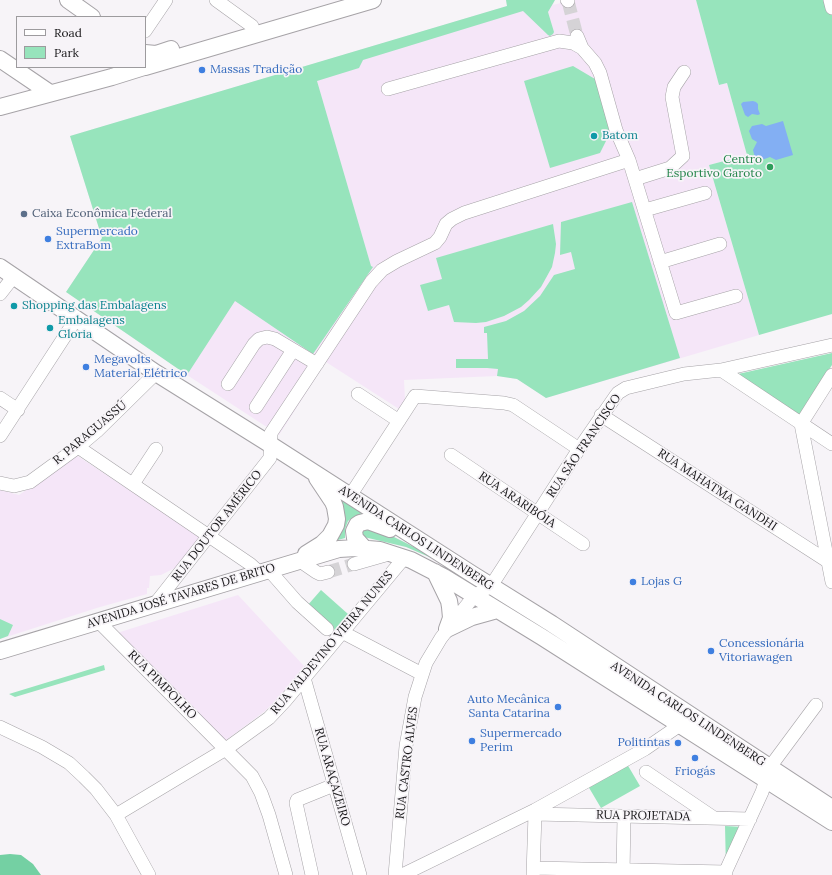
<!DOCTYPE html>
<html>
<head>
<meta charset="utf-8">
<style>
	body { margin:0 }
	#map { position:relative; width:832px; height:875px; overflow:hidden; background:#f7f4f8; font-family:Lora,serif }
	canvas { display:block }
	.legend { position:absolute; left:16px; top:16px; width:130px; height:52px; box-sizing:border-box; background:#f7f4f8; border:1px solid #9d9b9e; margin:0; padding:5px 7px; list-style:none; font-size:12px; color:#171618 }
	.legend li { display:flex; align-items:center; gap:8px; height:20px }
	.legend b { width:20px; border:1px solid #9d9b9e }
</style>
</head>
<body>
<div id="map">
<canvas width="832" height="875"></canvas>
<ul class="legend">
<li><b style="height:5px;background:#fff"></b>Road</li>
<li><b style="height:11px;background:#97e4bc"></b>Park</li>
</ul>
</div>
<script>
const g = document.querySelector('canvas').getContext('2d');
g.lineJoin = 'round';
function fill(path, color) { g.fillStyle = color; g.fill(path, 'evenodd'); }
const poly = rows => new Path2D(rows.map(r => 'M' + r).join(''));
function trace(path, color, width, dash) { g.strokeStyle = color; g.lineWidth = width; g.lineCap = dash ? 'butt' : 'round'; g.setLineDash(dash || []); g.stroke(path); }
function label(font, color, halo, rows, align = 'center') {
  g.font = font + ' Lora,serif'; g.lineWidth = 3.5; g.setLineDash([]); g.textBaseline = 'middle'; g.strokeStyle = halo; g.fillStyle = color; for (const [text, x, y, turn = 0] of rows) {
    g.save(); g.translate(x, y); g.rotate((+turn || 0) * Math.PI / 180); g.textAlign = isNaN(turn) ? turn : align; if (halo) g.strokeText(text, 0, 0); g.fillText(text, 0, 0); g.restore();
  }
}
fill(poly([
	[506,0,555,0,553,5,572,0,696,0,719,85,727,83,747,155,709,165,759,335,546,398,517,379,497,376,404,380,405,400,399,409,326,362,279,435,187,375,66,292,102,238,70,136,507,6],
	[76,455,201,537,179,566,161,575,150,576,149,588,147,588,147,594,100,607,0,639,0,490,19,495],
	[238,595,304,666,282,694,265,711,225,741,117,633]
]), '#f5e6f8');
fill(poly([
	[506,0,555,0,548,12,554,32,553,34,550,36,548,35,523,11,363,60,359,68,317,81,371,266,373,267,313,354,235,301,187,375,66,292,102,238,70,136,507,6],
	[696,0,832,0,832,314,759,335,709,165,747,155,727,83,719,85],
	[573,66,595,79,611,131,600,153,550,168,524,81],
	[632,202,680,358,546,398,517,379,497,376,498,369,487,368,456,368,456,359,488,359,487,333,484,333,484,327,506,321,524,311,540,296,554,275,575,269,571,252,560,255,561,222],
	[553,224,556,244,555,253,552,267,541,287,529,300,521,307,504,316,486,322,476,323,454,322,449,305,428,311,420,285,442,279,436,258],
	[832,353,832,365,799,415,738,374],
	[340,499,362,513,352,518,348,521,345,529,345,538,338,540,337,540],
	[363,528,388,534,418,549,434,559,406,547,364,537,362,532],
	[321,590,348,614,335,630,307,606],
	[0,619,13,625,8,636,0,639],
	[104,665,105,670,15,697,9,694],
	[627,764,640,786,601,808,588,786],
	[725,826,743,827,726,869]
]), '#97e4bc');
fill(poly([
	[10,854,21,855,33,864,41,875,0,875,0,855]
]), '#74d0a3');
fill(poly([
	[753,101,756,102,758,104,758,109,760,114,758,115,752,114,748,117,745,115,741,104,743,102],
	[783,121,793,155,776,160,770,157,759,161,755,158,753,150,757,142,752,139,749,131,752,126,762,124,766,126]
]), '#83aff3');
trace(poly([
	[568,1,577,36],
	[328,572,354,564]
]), '#d5d3d6', 13, [13, 6]);
const minor = poly([
	[216,0,252,26,255,34],
	[567,0,568,1],
	[830,0,832,8],
	[145,31,166,0],
	[577,36,582,48,595,63,600,73,616,130,629,160,676,313,736,296],
	[388,89,559,41,573,43,582,48],
	[635,179,670,168,683,156,672,97,674,87,684,72],
	[645,210,705,193],
	[660,262,720,244],
	[0,294,14,276],
	[721,370,832,444],
	[832,375,801,424,832,582],
	[228,384,254,344,259,339,267,337,275,339,317,364],
	[358,394,399,421],
	[0,398,18,410],
	[256,407,293,350],
	[601,415,832,564],
	[0,436,76,319],
	[78,447,250,564,260,573],
	[451,455,583,544],
	[0,483,14,486,30,482,78,447,97,431,156,373],
	[133,484,156,449],
	[350,496,415,396,504,403,513,405,579,449],
	[300,561,316,572,320,574,328,572],
	[354,564,389,554],
	[269,570,297,602,327,629],
	[155,604,270,458,271,433,371,282,382,270,397,261,435,243,440,237,446,224,452,219,464,213,629,160],
	[98,621,252,776,261,793,269,815,286,875],
	[342,632,422,674],
	[304,678,360,875],
	[0,727,42,747,69,763,84,777,96,789,116,815,149,875],
	[770,767,816,705],
	[646,772,714,818],
	[116,815,226,749,269,718,285,701,404,558],
	[534,868,726,872],
	[312,875,296,803,297,800,334,785],
	[395,875,406,746,415,697,426,663,441,638,474,596,491,586,579,449,615,397,618,393,626,388,684,374,721,370,832,345],
	[402,875,535,810,645,749,680,725],
	[533,875,535,814,750,819],
	[623,875,624,816],
	[724,875,762,792,766,780]
]);
const major = poly([
	[68,0,92,17],
	[145,53,156,54,171,49],
	[0,59,50,93],
	[145,67,373,0],
	[0,107,112,77,144,67],
	[0,267,156,373,271,445,472,574,552,624,832,808],
	[364,548,355,538,354,531,357,525,360,523,368,521,390,529],
	[306,554,322,544,330,536,336,525,337,519,335,507,333,502,317,478],
	[435,572,449,601,450,607,451,618,447,629],
	[447,629,472,617,497,610],
	[0,651,339,549,356,548,380,550,411,560,444,577,542,637,832,822]
]);
trace(minor, '#a6a3a7', 14);
trace(major, '#a6a3a7', 18);
trace(minor, '#fff', 13);
trace(major, '#fff', 16);
for (const [x, y, r, color] of [
	[202,70,4,"#3f7fe0"],
	[594,136,4,"#0f9aa8"],
	[770,167,4,"#2e9e5b"],
	[24,214,4,"#5c6f8a"],
	[48,239,4,"#3f7fe0"],
	[14,306,4,"#0f9aa8"],
	[50,328,4,"#0f9aa8"],
	[86,367,4,"#3f7fe0"],
	[633,582,4,"#3f7fe0"],
	[711,651,4,"#3f7fe0"],
	[558,707,4,"#3f7fe0"],
	[472,741,4,"#3f7fe0"],
	[678,743,4,"#3f7fe0"],
	[695,758,4,"#3f7fe0"]
]) { const dot = new Path2D(); dot.arc(x, y, r, 0, 2 * Math.PI); g.fillStyle = color; g.fill(dot); trace(dot, '#f7f4f8', 1.5); }
label('12px', '#366cbe', '#f7f4f8', [
	["Massas Tradição",210,70],
	["Supermercado",56,232],
	["ExtraBom",56,246],
	["Megavolts",94,360],
	["Material Elétrico",94,374],
	["Lojas G",641,582],
	["Concessionária",719,644],
	["Vitoriawagen",719,658],
	["Auto Mecânica",550,700,"right"],
	["Santa Catarina",550,714,"right"],
	["Supermercado",480,734],
	["Perim",480,748],
	["Politintas",670,743,"right"],
	["Friogás",695,772,"center"]
], 'left');
label('12px', '#0d838f', '#f7f4f8', [
	["Batom",602,136],
	["Shopping das Embalagens",22,306],
	["Embalagens",58,321],
	["Gloria",58,335]
], 'left');
label('12px', '#27864d', '#f7f4f8', [
	["Centro",762,160],
	["Esportivo Garoto",762,174]
], 'right');
label('12px', '#4e5e75', '#f7f4f8', [
	["Caixa Econômica Federal",32,214]
], 'left');
label('12px', '#171618', '#f7f4f8', [
	["R. PARAGUASSÚ",90,433,-40],
	["RUA SÃO FRANCISCO",584,446,-56],
	["RUA MAHATMA GANDHI",717,490,33],
	["RUA ARARIBÓIA",517,500,34],
	["RUA DOUTOR AMÉRICO",217,526,-52],
	["AVENIDA CARLOS LINDENBERG",416,538,33],
	["AVENIDA JOSÉ TAVARES DE BRITO",181,596,-17],
	["RUA VALDEVINO VIEIRA NUNES",332,643,-50],
	["RUA PIMPOLHO",162,685,45],
	["AVENIDA CARLOS LINDENBERG",688,714,33],
	["RUA CASTRO ALVES",407,763,-83],
	["RUA ARAÇAZEIRO",332,777,74],
	["RUA PROJETADA",643,816,1]
]);
</script>
</body>
</html>
